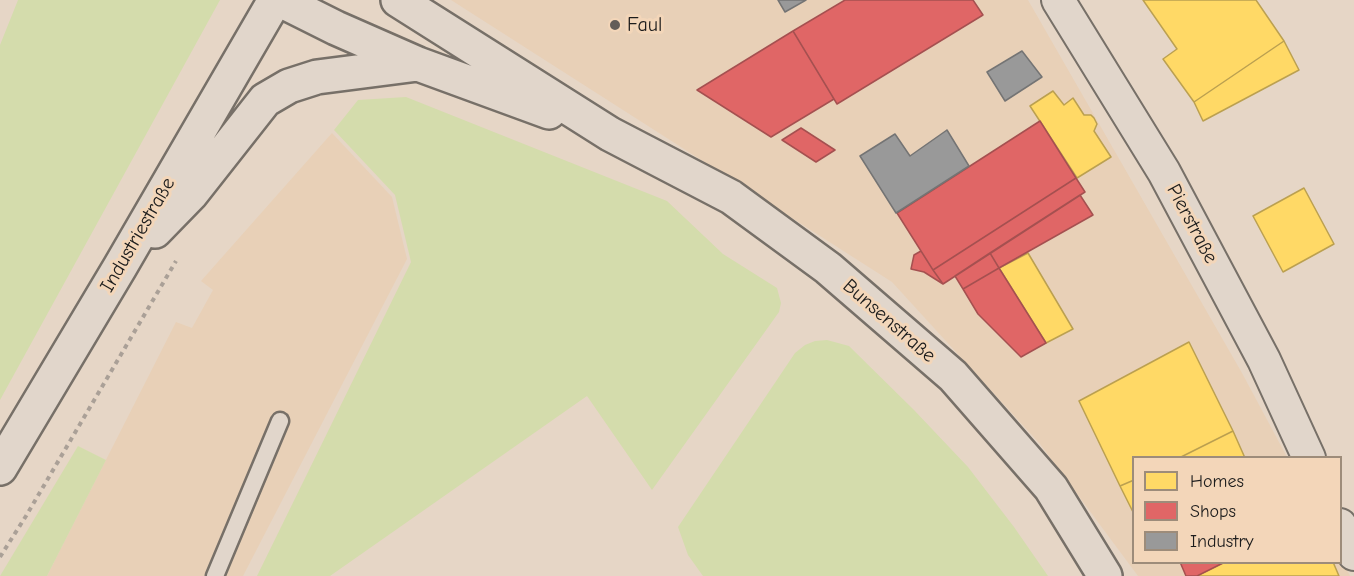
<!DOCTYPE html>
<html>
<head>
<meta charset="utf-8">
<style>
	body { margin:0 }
	#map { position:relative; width:1354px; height:576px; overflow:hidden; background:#e6d6c6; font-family:"Comic Neue",sans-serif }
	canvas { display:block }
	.legend { position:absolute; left:1132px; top:456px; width:210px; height:108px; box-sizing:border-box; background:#f3d6b9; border:2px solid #9d8c7a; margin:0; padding:8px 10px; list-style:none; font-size:18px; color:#1c1c1c }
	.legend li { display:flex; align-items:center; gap:12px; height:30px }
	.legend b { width:30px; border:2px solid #9d8c7a }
</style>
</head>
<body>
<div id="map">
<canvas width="1354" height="576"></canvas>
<ul class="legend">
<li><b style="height:16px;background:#ffd966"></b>Homes</li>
<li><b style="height:16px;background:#e06666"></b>Shops</li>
<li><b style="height:16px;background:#999"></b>Industry</li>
</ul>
</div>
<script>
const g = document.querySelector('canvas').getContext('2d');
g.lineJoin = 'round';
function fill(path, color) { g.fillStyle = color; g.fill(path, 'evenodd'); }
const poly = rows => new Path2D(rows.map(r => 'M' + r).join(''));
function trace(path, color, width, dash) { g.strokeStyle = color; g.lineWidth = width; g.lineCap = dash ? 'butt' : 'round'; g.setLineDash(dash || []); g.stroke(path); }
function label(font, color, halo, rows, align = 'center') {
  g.font = font + ' "Comic Neue",sans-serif'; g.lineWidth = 6; g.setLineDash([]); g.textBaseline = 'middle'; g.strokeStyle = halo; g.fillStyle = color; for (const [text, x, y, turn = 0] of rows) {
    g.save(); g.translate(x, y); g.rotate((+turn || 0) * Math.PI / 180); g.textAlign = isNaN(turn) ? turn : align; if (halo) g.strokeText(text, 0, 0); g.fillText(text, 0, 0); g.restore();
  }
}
fill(poly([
	[451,0,1028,0,1242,373,1287,457,1134,458,1134,562,1340,562,1341,558,1350,576,1138,576,1040,444,892,282],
	[332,133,392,197,407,259,243,576,47,576,176,322,192,328,213,290,201,281]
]), '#e8d0b7');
fill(poly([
	[18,0,220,0,0,400,0,45],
	[406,97,667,201,723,254,777,288,781,303,779,312,652,490,587,396,330,576,257,576,411,262,395,195,334,130,358,100],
	[827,340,849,346,914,410,968,467,1014,527,1048,576,703,576,688,555,678,527,795,353,805,345,815,341],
	[78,446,106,460,47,576,0,576]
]), '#d4dcac');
const homes = poly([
	[1143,0,1256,0,1284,41,1194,102,1163,59,1177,49,1143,0],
	[1284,41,1299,70,1203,121,1194,102,1284,41],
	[1053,91,1064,105,1073,98,1084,115,1091,115,1094,118,1097,124,1094,131,1111,157,1077,178,1030,106,1053,91],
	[1304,188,1334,244,1283,272,1253,216,1304,188],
	[1028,253,1073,329,1046,343,999,268,1028,253],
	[1189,342,1233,431,1179,458,1134,458,1134,480,1120,486,1079,401,1189,342],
	[1233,431,1245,458,1179,458,1233,431],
	[1134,480,1134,514,1120,486,1134,480],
	[1225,562,1333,562,1339,576,1197,576,1225,562]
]);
fill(homes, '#ffd966');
trace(homes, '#bba050', 1.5);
const shops = poly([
	[845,0,973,0,983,15,837,104,793,31,845,0],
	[793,31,834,99,771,137,697,90,793,31],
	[1040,121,1076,178,933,270,897,213,1040,121],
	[801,128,835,150,816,162,782,140,801,128],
	[1076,178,1085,192,943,284,933,270,1076,178],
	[1080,195,1093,215,999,268,990,253,1080,195],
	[921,251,933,270,943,284,924,272,911,269,914,255,921,251],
	[990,253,999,268,963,289,955,276,990,253],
	[999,268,1046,343,1021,357,978,314,963,289,999,268],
	[1180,562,1225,562,1197,576,1186,576,1180,562]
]);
fill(shops, '#e06666');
trace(shops, '#a55050', 1.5);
const industry = poly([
	[778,0,806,0,785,12,778,0],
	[1022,51,1042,77,1005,101,987,72,1022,51],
	[947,130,969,166,896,213,860,156,895,134,910,156,947,130]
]);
fill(industry, '#999');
trace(industry, '#747474', 1.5);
const lane = poly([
	[215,576,280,421]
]);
const street = poly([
	[1058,0,1164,172,1264,360,1309,458],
	[1340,525,1354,554]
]);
const secondary = poly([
	[280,0,336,28,418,64,549,112],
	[398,0,610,134,731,197,828,268,953,376,1051,488,1105,576],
	[155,231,191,194,265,100,289,86,317,77,418,64],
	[0,468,120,267,275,0]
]);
trace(lane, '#777068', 21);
trace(street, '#777068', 36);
trace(secondary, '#777068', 38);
trace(poly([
	[0,557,26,516,176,261]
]), '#aaa097', 4, [4.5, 4.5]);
trace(lane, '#e1d6cb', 16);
trace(street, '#e1d6cb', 32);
trace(secondary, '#e1d6cb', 33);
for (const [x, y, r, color] of [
	[615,25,6,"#635d58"]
]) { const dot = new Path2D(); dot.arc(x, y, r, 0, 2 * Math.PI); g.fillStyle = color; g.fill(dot); trace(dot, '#f3d6b9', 2); }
label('20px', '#1c1c1c', '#f3d6b9', [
	["Faul",627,25]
], 'left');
label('20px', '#1c1c1c', '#f3d6b9', [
	["Pierstraße",1192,224,62],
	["Industriestraße",138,235,-60],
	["Bunsenstraße",889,321,41]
]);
</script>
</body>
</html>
